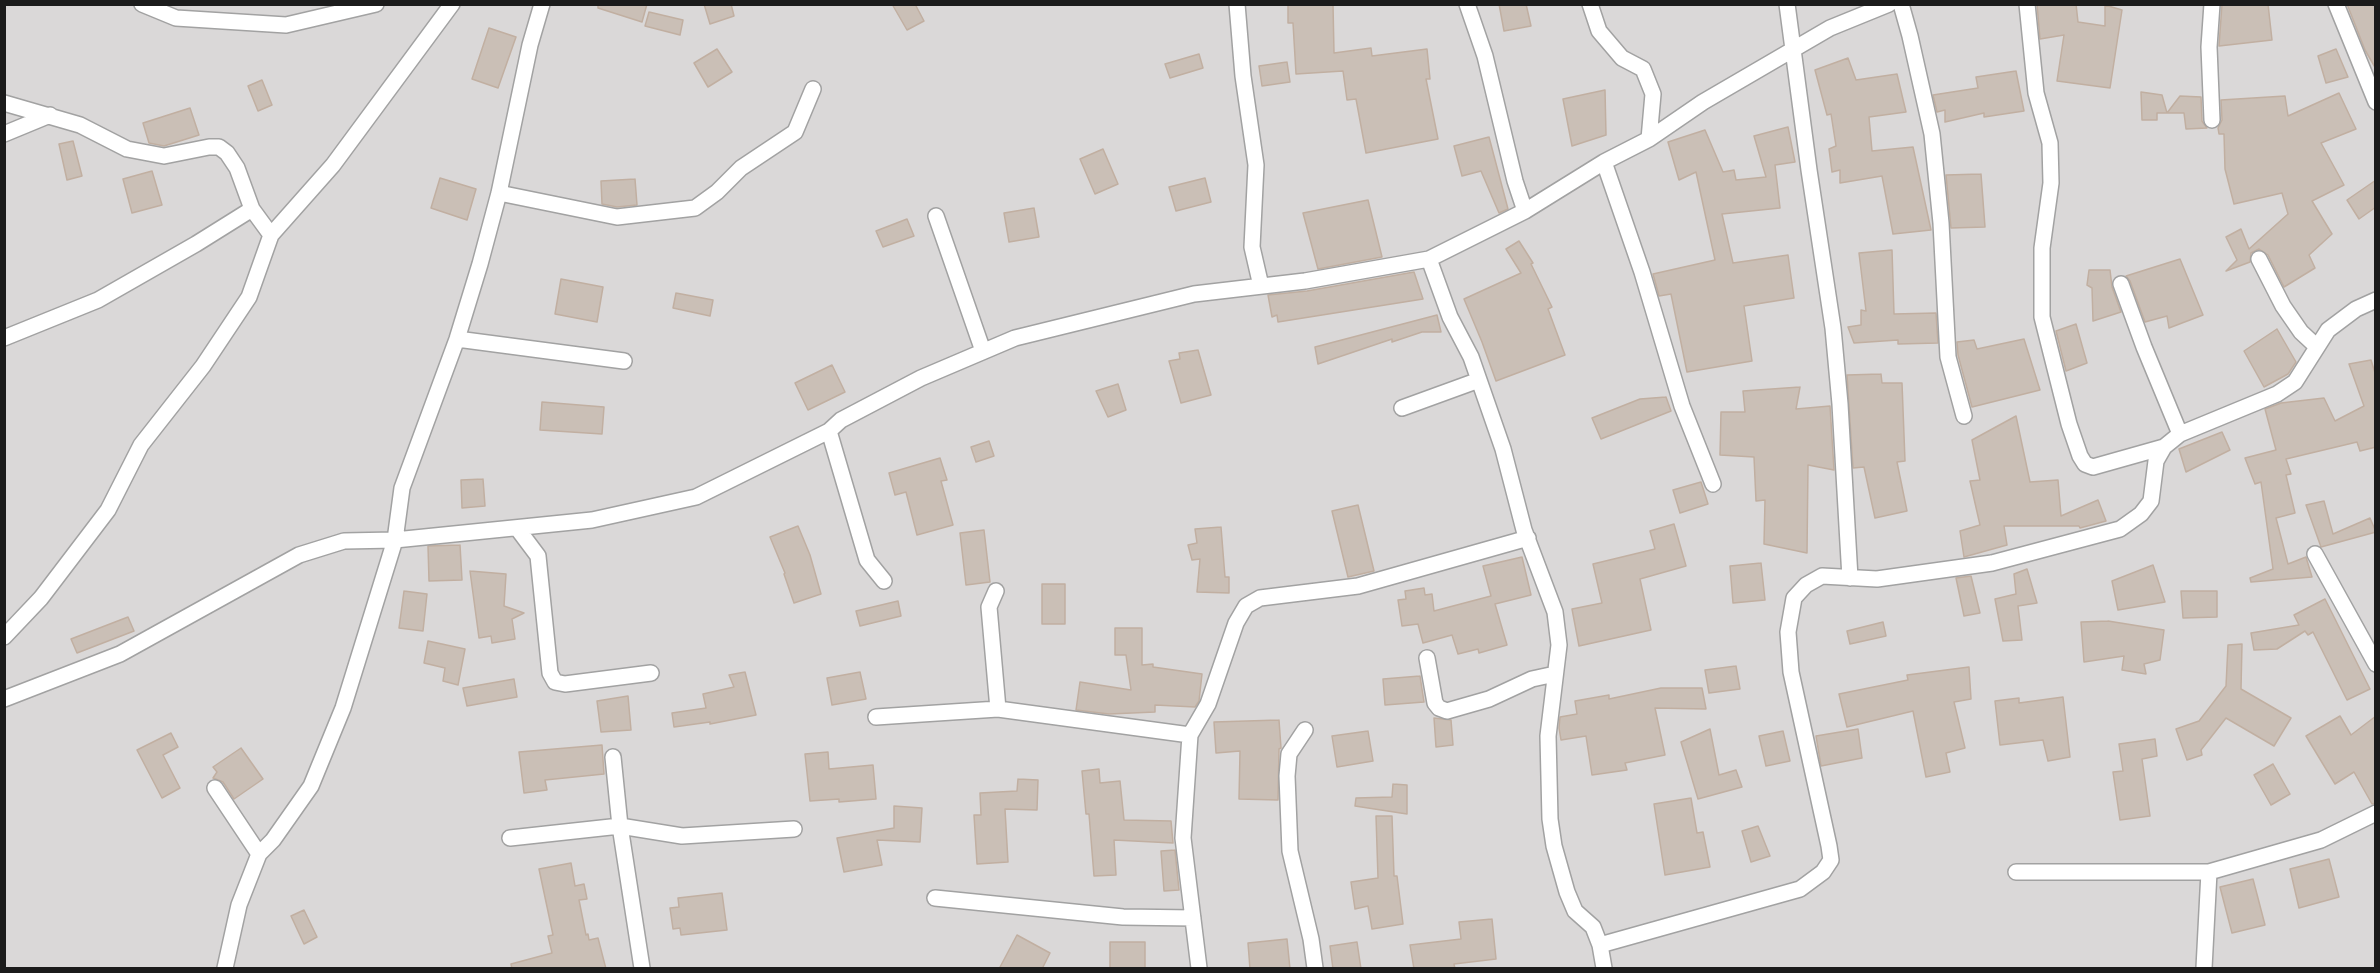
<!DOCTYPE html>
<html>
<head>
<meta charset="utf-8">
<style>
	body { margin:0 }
	#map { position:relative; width:2380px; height:973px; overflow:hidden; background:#eee9e0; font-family:Poppins,sans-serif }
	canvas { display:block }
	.frame { position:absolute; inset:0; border:6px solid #1b1b1b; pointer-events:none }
</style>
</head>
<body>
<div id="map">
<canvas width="2380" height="973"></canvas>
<div class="frame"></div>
</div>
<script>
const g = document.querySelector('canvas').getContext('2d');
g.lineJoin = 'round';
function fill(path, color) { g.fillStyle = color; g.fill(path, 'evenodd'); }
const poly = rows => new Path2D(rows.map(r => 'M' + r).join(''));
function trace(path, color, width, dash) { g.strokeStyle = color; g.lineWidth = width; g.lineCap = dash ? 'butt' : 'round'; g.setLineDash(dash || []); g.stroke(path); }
fill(poly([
	[5,5,2375,5,2375,968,5,968]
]), '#dad8d8');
const building = poly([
	[598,4,647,4,642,22,598,8,598,4],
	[704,4,731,4,734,16,710,24,704,4],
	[892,4,915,4,924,21,907,30,892,4],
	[1288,4,1333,4,1334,53,1371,48,1372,56,1427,49,1430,79,1426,79,1438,139,1366,153,1356,99,1347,100,1343,71,1296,74,1293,23,1288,23,1288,4],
	[1499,4,1526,4,1531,26,1504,31,1499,4],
	[2037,4,2076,4,2078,22,2105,26,2105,5,2122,10,2110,88,2057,81,2064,35,2040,39,2037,4],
	[2222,4,2268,4,2272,40,2219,46,2222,4],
	[2347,4,2376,4,2376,69,2365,50,2347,4],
	[649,12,683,20,680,35,645,26,649,12],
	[489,28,516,37,498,88,472,79,489,28],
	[717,49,732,72,708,87,694,63,717,49],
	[2336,49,2348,77,2326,83,2318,56,2336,49],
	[1199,54,1203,68,1170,78,1165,64,1199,54],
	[1848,58,1856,80,1897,74,1906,112,1869,117,1872,151,1913,147,1931,230,1893,234,1882,176,1840,183,1840,170,1832,172,1829,149,1836,146,1831,114,1827,115,1815,70,1848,58],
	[1287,62,1290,82,1262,86,1259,66,1287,62],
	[2016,71,2024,111,1984,117,1984,113,1945,122,1945,110,1937,112,1933,95,1978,88,1976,77,2016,71],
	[262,80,272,105,258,111,248,86,262,80],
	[1605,90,1606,135,1572,146,1563,99,1605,90],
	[2141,92,2162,95,2167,113,2180,96,2201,97,2202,121,2207,128,2186,129,2184,113,2157,113,2157,120,2142,120,2141,92],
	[2339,93,2356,129,2321,143,2344,185,2312,201,2332,234,2309,255,2315,268,2284,287,2268,255,2259,249,2251,253,2250,262,2226,271,2237,260,2226,237,2241,229,2249,249,2288,214,2282,193,2234,204,2225,169,2224,134,2219,134,2218,128,2222,120,2221,100,2285,96,2288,116,2339,93],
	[190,108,199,135,164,146,149,143,143,123,190,108],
	[1788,127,1795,162,1775,165,1780,208,1722,214,1733,263,1788,255,1794,298,1744,306,1752,361,1687,372,1671,294,1659,296,1653,274,1715,260,1696,172,1679,180,1668,142,1705,130,1723,172,1734,170,1736,180,1766,177,1754,136,1788,127],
	[1489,137,1508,209,1499,213,1481,171,1462,176,1454,146,1489,137],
	[73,141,82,176,67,180,59,144,73,141],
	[1103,149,1118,184,1095,194,1080,159,1103,149],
	[152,171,162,205,132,213,123,179,152,171],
	[1981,174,1985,227,1951,228,1946,175,1981,174],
	[440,178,476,189,467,220,431,208,440,178],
	[1205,178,1211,202,1176,211,1169,187,1205,178],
	[635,179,637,205,617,207,602,204,601,181,635,179],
	[2376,180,2376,207,2359,219,2347,200,2376,180],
	[1368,200,1382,257,1318,269,1303,213,1368,200],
	[1034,208,1039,237,1009,242,1004,213,1034,208],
	[907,219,914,236,883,247,876,231,907,219],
	[1519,241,1533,263,1531,264,1552,307,1548,309,1565,355,1496,381,1482,342,1464,299,1521,273,1506,249,1519,241],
	[1892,250,1894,314,1936,313,1938,343,1898,344,1898,340,1854,343,1848,327,1861,325,1861,310,1866,311,1859,253,1892,250],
	[2180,259,2203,315,2169,328,2167,316,2145,322,2130,281,2126,276,2180,259],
	[2089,270,2110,270,2112,287,2121,312,2093,321,2092,288,2087,285,2089,270],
	[1414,272,1423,299,1278,322,1277,315,1272,317,1268,295,1307,291,1414,272],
	[561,279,603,287,597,322,555,314,561,279],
	[676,293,713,300,710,316,673,308,676,293],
	[1437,315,1441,332,1422,332,1392,342,1392,339,1318,364,1315,347,1437,315],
	[2076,324,2087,363,2066,371,2056,331,2076,324],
	[2277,329,2296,362,2288,374,2264,387,2244,351,2277,329],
	[2024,339,2040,390,1972,407,1958,355,1957,342,1974,340,1977,349,2024,339],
	[1198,350,1211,395,1181,403,1169,361,1180,359,1179,353,1198,350],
	[2371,360,2376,376,2376,447,2360,451,2357,442,2286,459,2291,474,2286,475,2295,513,2276,518,2288,564,2306,557,2312,577,2251,582,2250,578,2273,569,2261,482,2255,484,2245,458,2276,450,2265,409,2281,403,2324,398,2335,421,2364,406,2349,364,2371,360],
	[832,365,845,392,808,410,795,383,832,365],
	[1881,374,1882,383,1902,383,1905,461,1897,462,1907,511,1875,518,1864,467,1853,468,1847,375,1881,374],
	[1118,384,1126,410,1108,417,1096,391,1118,384],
	[1800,387,1796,409,1830,406,1834,470,1808,465,1807,553,1764,544,1765,500,1756,501,1754,457,1720,455,1721,412,1745,412,1743,391,1800,387],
	[1666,397,1671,411,1601,439,1592,418,1640,399,1666,397],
	[542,402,604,407,602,434,540,430,542,402],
	[2016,416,2030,482,2058,480,2061,516,2098,500,2106,521,2080,528,2079,526,2004,526,2007,545,1964,557,1960,531,1980,525,1970,481,1980,480,1972,440,2016,416],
	[2222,432,2230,450,2186,472,2179,449,2222,432],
	[989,441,994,456,976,462,971,447,989,441],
	[940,458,947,480,941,481,953,525,917,535,906,492,895,495,889,473,940,458],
	[483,479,485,506,462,508,461,480,483,479],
	[1701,482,1708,504,1680,513,1673,490,1701,482],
	[2324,501,2333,534,2370,518,2376,532,2321,547,2306,505,2324,501],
	[1358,505,1374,571,1348,577,1332,511,1358,505],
	[1674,524,1686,566,1640,579,1651,630,1579,646,1572,609,1602,603,1593,564,1655,549,1650,531,1674,524],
	[798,526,810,555,821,594,794,603,784,574,785,573,770,537,798,526],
	[1221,527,1225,577,1229,577,1229,593,1197,592,1200,559,1192,560,1188,545,1197,543,1195,529,1221,527],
	[984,530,990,582,966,585,960,533,984,530],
	[460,545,462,580,429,581,428,546,460,545],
	[1522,557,1531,595,1495,604,1507,645,1479,653,1478,649,1458,654,1452,635,1423,643,1418,624,1402,626,1398,600,1406,599,1405,591,1424,588,1425,595,1432,594,1434,611,1491,596,1483,566,1522,557],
	[1761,563,1765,600,1733,603,1730,566,1761,563],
	[2153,565,2165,602,2118,610,2112,581,2153,565],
	[2027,569,2037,603,2018,606,2022,640,2003,641,1995,599,2016,594,2014,574,2027,569],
	[470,571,506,574,504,606,524,613,512,619,515,639,492,643,491,636,479,638,470,571],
	[1971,576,1980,613,1964,616,1956,578,1971,576],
	[1042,584,1065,584,1065,624,1042,624,1042,584],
	[404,591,427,594,423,631,399,628,404,591],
	[2181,591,2217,591,2217,617,2183,618,2181,591],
	[2325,599,2370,689,2347,700,2313,632,2308,635,2305,631,2277,649,2254,650,2251,633,2299,625,2294,615,2325,599],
	[898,601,901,616,860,626,856,611,898,601],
	[128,617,134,631,77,653,71,639,128,617],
	[2108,621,2164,630,2160,660,2144,664,2146,674,2122,670,2124,656,2084,662,2081,622,2108,621],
	[1883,622,1886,636,1850,644,1847,631,1883,622],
	[1115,628,1142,628,1142,665,1153,664,1153,667,1202,674,1199,701,1195,707,1155,705,1155,712,1109,714,1076,710,1080,682,1131,690,1126,655,1115,655,1115,628],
	[428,641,465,649,458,685,443,681,445,668,424,663,428,641],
	[2242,644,2241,689,2291,718,2274,746,2226,718,2201,750,2202,755,2187,760,2176,729,2199,721,2226,686,2228,645,2242,644],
	[1736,666,1740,689,1709,693,1705,670,1736,666],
	[1969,667,1971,699,1954,702,1965,748,1946,753,1950,772,1926,777,1913,711,1847,727,1839,694,1908,680,1907,675,1969,667],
	[745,672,756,715,710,724,710,722,674,727,672,713,706,708,703,694,734,687,729,675,745,672],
	[860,672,866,699,832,705,827,678,860,672],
	[1420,676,1424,702,1385,705,1383,679,1420,676],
	[514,679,517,697,467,706,463,688,514,679],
	[1661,688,1702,688,1706,709,1655,708,1665,755,1625,763,1627,770,1592,775,1586,736,1561,740,1559,728,1560,717,1577,714,1575,701,1609,695,1609,699,1661,688],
	[628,696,631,730,601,732,597,701,628,696],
	[2063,697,2070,757,2048,761,2043,740,2000,745,1995,701,2019,698,2019,703,2063,697],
	[2340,716,2351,735,2376,716,2376,803,2372,804,2354,772,2335,784,2306,736,2340,716],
	[1434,718,1451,720,1453,745,1436,747,1434,718],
	[1279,720,1281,748,1279,749,1278,800,1239,799,1240,751,1216,753,1214,722,1279,720],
	[1710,729,1719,775,1736,770,1742,787,1698,799,1681,742,1710,729],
	[1858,729,1862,758,1821,766,1816,736,1858,729],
	[1368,731,1373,761,1337,767,1332,736,1368,731],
	[1783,731,1790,761,1766,766,1759,736,1783,731],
	[171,733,178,747,163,755,180,788,162,798,137,750,171,733],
	[2155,739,2157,756,2142,759,2150,816,2120,820,2113,772,2123,771,2119,744,2155,739],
	[602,745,604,774,545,780,547,790,524,793,519,752,602,745],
	[241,748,263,779,234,799,223,782,213,778,217,772,213,767,241,748],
	[828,752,829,769,873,765,876,799,839,802,839,799,810,801,805,754,828,752],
	[2273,764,2290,794,2271,805,2254,775,2273,764],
	[1099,769,1100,783,1120,781,1124,820,1171,821,1173,843,1114,840,1116,875,1094,876,1089,814,1086,814,1082,771,1099,769],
	[1018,779,1038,780,1037,810,1005,809,1008,862,977,864,974,815,981,815,980,793,1017,791,1018,779],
	[1393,784,1407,785,1407,814,1355,806,1356,798,1392,797,1393,784],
	[1691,798,1697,833,1703,832,1710,867,1665,875,1654,804,1691,798],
	[894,806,922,808,920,842,877,840,882,865,844,872,837,838,894,828,894,806],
	[1376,816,1392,816,1394,876,1397,876,1403,924,1372,929,1368,906,1355,909,1351,882,1378,878,1376,816],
	[1758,826,1770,856,1751,862,1742,831,1758,826],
	[1175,850,1179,890,1164,891,1161,851,1175,850],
	[2329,859,2339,897,2299,908,2290,869,2329,859],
	[571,863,575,886,584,884,587,899,579,900,586,935,588,934,589,940,598,938,606,969,512,969,511,964,552,953,548,936,553,935,539,869,571,863],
	[2253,879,2265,925,2232,933,2220,887,2253,879],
	[722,893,727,930,681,935,680,928,673,929,670,908,679,907,678,898,722,893],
	[304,910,317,937,304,944,291,916,304,910],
	[1492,919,1496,959,1454,964,1455,969,1414,969,1410,945,1461,939,1459,922,1492,919],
	[1017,935,1050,953,1042,969,999,969,1017,935],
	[1287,939,1290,969,1250,969,1248,943,1287,939],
	[1110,942,1145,942,1145,969,1110,969,1110,942],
	[1357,942,1361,969,1333,969,1330,946,1357,942]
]);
fill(building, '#cabfb6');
trace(building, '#c1afa1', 1.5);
const minor = poly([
	[142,4,176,18,286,25,376,4],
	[1237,4,1243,76,1256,165,1252,247,1261,286],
	[1467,4,1485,56,1515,181,1525,211],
	[1590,4,1599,31,1622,58,1643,69,1653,94,1649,139],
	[1787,4,1809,170,1833,328,1840,404,1850,578],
	[1901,4,1910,36,1932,134,1941,223,1948,357,1964,416],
	[2027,4,2036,93,2050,143,2051,183,2042,248,2042,317,2069,424,2080,456,2085,464,2093,467,2164,447],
	[2212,4,2209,47,2212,120],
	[2336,4,2376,102],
	[4,103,80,125,127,149,164,156,209,147,219,147,227,153,237,168,252,209,271,235,333,165,452,4],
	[4,134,50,115],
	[1604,162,1642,272,1682,406,1713,484],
	[499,193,617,217,695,208,717,192,741,168,795,132,813,89],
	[936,216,983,351],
	[1429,259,1450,317,1471,357,1503,449,1524,530,1555,612,1559,645,1548,736,1550,819,1554,846,1567,892,1575,911,1593,927,1600,945,1604,968],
	[2259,259,2283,306,2301,332,2316,346],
	[2121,284,2144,347,2180,434],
	[4,338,98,300,196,244,252,209],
	[457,339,624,361],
	[1402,408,1479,380],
	[829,431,867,560,884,581],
	[517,528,538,556,550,673,555,682,565,684,651,673],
	[2315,554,2376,664],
	[996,591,989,607,998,709],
	[4,637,41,598,108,510,141,445,203,366,249,297,271,235],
	[1427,658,1435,703,1439,708,1447,711,1489,699,1532,679,1555,674],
	[4,699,120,654,299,555,344,541,395,540,592,520,696,497,829,431,841,420,921,378,1015,338,1194,294,1305,281,1429,259,1525,211,1604,162,1649,139,1703,102,1830,28,1889,4],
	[876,717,998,709,1190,735],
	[1305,730,1289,754,1287,776,1290,851,1311,939,1315,968],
	[613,757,620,826,642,968],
	[215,788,259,854],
	[510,838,620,826,682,836,794,829],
	[2016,872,2209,872,2321,840,2376,813],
	[935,898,1123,917,1193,918],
	[1600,945,1800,889,1823,872,1831,860,1829,846,1791,672,1788,632,1794,598,1806,585,1822,576,1877,579,1992,563,2120,529,2141,514,2151,501,2156,461,2164,447,2180,434,2277,394,2295,382,2328,330,2356,309,2376,300],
	[225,968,239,905,259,854,273,840,311,786,343,708,395,540,402,488,457,339,480,264,499,193,530,45,542,4],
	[1199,968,1183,838,1190,735,1208,704,1236,623,1246,606,1260,598,1358,586,1528,538],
	[2204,968,2209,872]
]);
trace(minor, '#a2a2a2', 18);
trace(minor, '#fff', 15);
</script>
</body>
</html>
